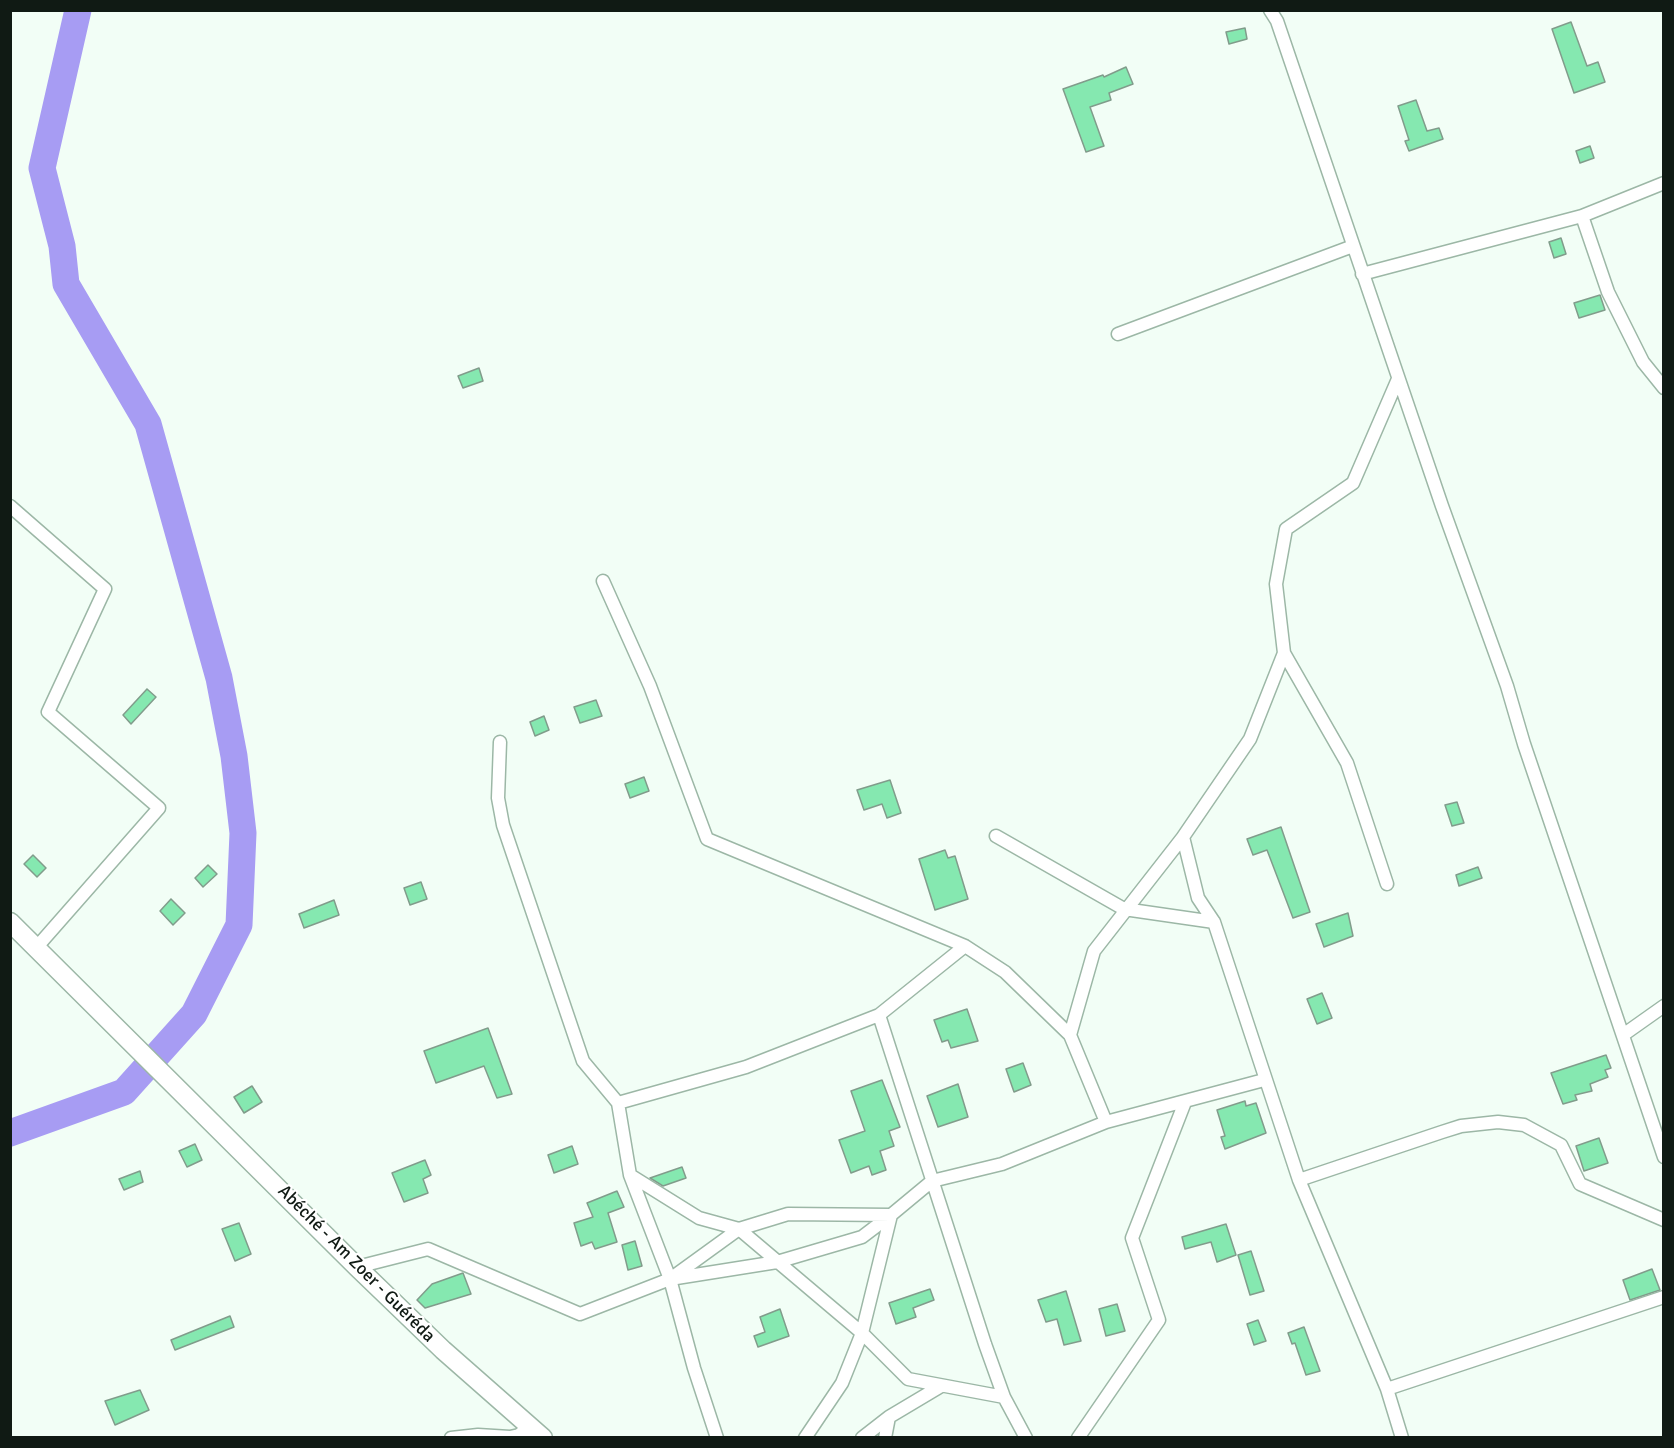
<!DOCTYPE html>
<html>
<head>
<meta charset="utf-8">
<style>
	body { margin:0 }
	#map { position:relative; width:1674px; height:1448px; overflow:hidden; background:#f2fef6; font-family:Signika,sans-serif }
	canvas { display:block }
	.frame { position:absolute; inset:0; border:12px solid #101a14; pointer-events:none }
</style>
</head>
<body>
<div id="map">
<canvas width="1674" height="1448"></canvas>
<div class="frame"></div>
</div>
<script>
const g = document.querySelector('canvas').getContext('2d');
g.lineJoin = 'round';
const poly = rows => new Path2D(rows.map(r => 'M' + r).join(''));
function trace(path, color, width, dash) { g.strokeStyle = color; g.lineWidth = width; g.lineCap = dash ? 'butt' : 'round'; g.setLineDash(dash || []); g.stroke(path); }
function fill(path, color) { g.fillStyle = color; g.fill(path, 'evenodd'); }
function label(font, color, halo, rows, align = 'center') {
  g.font = font + ' Signika,sans-serif'; g.lineWidth = 4.5; g.setLineDash([]); g.textBaseline = 'middle'; g.strokeStyle = halo; g.fillStyle = color; for (const [text, x, y, turn = 0] of rows) {
    g.save(); g.translate(x, y); g.rotate((+turn || 0) * Math.PI / 180); g.textAlign = isNaN(turn) ? turn : align; if (halo) g.strokeText(text, 0, 0); g.fillText(text, 0, 0); g.restore();
  }
}
trace(poly([
	[10,1133,124,1092,194,1014,239,925,243,833,234,756,219,678,148,424,66,284,62,246,42,168,78,10]
]), '#a79cf3', 27);
const building = poly([
	[1571,22,1587,66,1598,62,1605,82,1574,93,1552,29,1571,22],
	[1245,28,1247,39,1229,44,1226,32,1245,28],
	[1126,67,1133,84,1109,93,1111,100,1090,107,1104,146,1086,152,1063,89,1103,75,1104,77,1126,67],
	[1416,100,1427,131,1439,128,1443,139,1409,151,1405,141,1409,140,1398,106,1416,100],
	[1590,146,1594,158,1580,163,1576,151,1590,146],
	[1561,238,1566,254,1554,258,1549,242,1561,238],
	[1600,295,1605,310,1579,318,1574,303,1600,295],
	[479,368,483,381,463,388,458,376,479,368],
	[147,689,156,697,131,724,123,715,147,689],
	[596,700,602,716,580,723,574,707,596,700],
	[544,716,549,730,535,736,530,722,544,716],
	[644,777,649,791,630,798,625,784,644,777],
	[890,780,901,813,887,818,882,804,864,810,857,790,890,780],
	[1457,802,1464,823,1452,826,1445,805,1457,802],
	[1281,827,1310,912,1293,918,1267,850,1253,855,1247,839,1281,827],
	[945,850,948,858,955,856,968,899,935,910,919,859,945,850],
	[33,855,46,868,37,877,24,864,33,855],
	[208,865,217,874,203,887,195,878,208,865],
	[1478,867,1482,878,1459,886,1456,875,1478,867],
	[421,882,427,899,410,905,404,888,421,882],
	[171,899,185,913,173,925,160,911,171,899],
	[334,900,339,915,304,928,299,914,334,900],
	[1348,913,1353,936,1324,947,1316,924,1348,913],
	[1322,993,1332,1018,1317,1024,1307,999,1322,993],
	[967,1009,978,1041,951,1048,948,1040,942,1042,934,1020,967,1009],
	[488,1028,512,1094,497,1098,484,1066,436,1083,424,1051,488,1028],
	[1606,1055,1611,1068,1605,1070,1608,1077,1590,1084,1592,1091,1575,1095,1577,1100,1563,1104,1551,1073,1606,1055],
	[1023,1063,1031,1085,1014,1092,1006,1069,1023,1063],
	[882,1080,900,1127,889,1131,894,1146,880,1151,886,1170,872,1175,869,1166,851,1173,839,1140,865,1131,851,1091,882,1080],
	[958,1084,968,1117,938,1127,927,1096,958,1084],
	[252,1086,262,1102,244,1113,234,1097,252,1086],
	[1245,1101,1246,1106,1256,1103,1266,1133,1225,1149,1221,1137,1225,1136,1217,1110,1245,1101],
	[1599,1138,1608,1163,1584,1171,1576,1146,1599,1138],
	[195,1144,202,1160,187,1167,179,1151,195,1144],
	[572,1146,578,1164,554,1173,548,1155,572,1146],
	[425,1160,431,1175,423,1179,428,1193,404,1202,392,1173,425,1160],
	[682,1167,686,1178,663,1186,650,1178,682,1167],
	[140,1171,143,1182,124,1190,119,1179,140,1171],
	[617,1191,624,1207,608,1213,617,1242,595,1249,592,1242,581,1246,574,1223,593,1217,587,1203,617,1191],
	[239,1223,251,1254,235,1261,222,1229,239,1223],
	[1226,1224,1236,1255,1217,1262,1211,1242,1185,1249,1182,1237,1226,1224],
	[635,1241,642,1266,628,1270,622,1245,635,1241],
	[1251,1251,1264,1291,1250,1295,1238,1255,1251,1251],
	[1652,1269,1660,1290,1630,1300,1623,1280,1652,1269],
	[463,1273,471,1294,425,1308,417,1300,432,1284,463,1273],
	[930,1289,934,1300,913,1308,916,1317,896,1324,889,1303,930,1289],
	[1066,1291,1081,1341,1064,1345,1057,1319,1046,1322,1038,1300,1066,1291],
	[1117,1304,1125,1331,1106,1336,1099,1309,1117,1304],
	[780,1309,789,1336,758,1347,754,1336,765,1332,760,1317,780,1309],
	[230,1316,234,1327,175,1350,171,1340,230,1316],
	[1258,1320,1266,1341,1254,1345,1247,1324,1258,1320],
	[1304,1327,1320,1371,1306,1375,1295,1343,1292,1344,1288,1333,1304,1327],
	[140,1390,149,1410,115,1425,105,1401,140,1390]
]);
fill(building, '#85e8b0');
trace(building, '#819c8b', 1.5);
const minor = poly([
	[1270,10,1277,21,1442,506,1507,686,1524,744,1664,1157],
	[1582,216,1608,292,1643,362,1664,388],
	[1362,274,1582,216,1664,183],
	[1118,334,1353,246],
	[10,506,105,589,48,712,159,808,36,948],
	[603,581,650,686,707,839,965,946,1005,972,1070,1035],
	[1284,653,1347,763,1387,884],
	[500,742,498,798,503,825,583,1061,618,1103,630,1175,670,1279],
	[996,836,1124,909,1214,922,1299,1180,1387,1389,1402,1438],
	[1214,922,1198,898,1183,837,1250,739,1284,653,1276,584,1286,529,1353,483,1398,379],
	[879,1015,985,1344,1004,1397,1026,1438],
	[1623,1035,1664,1006],
	[618,1103,746,1067,879,1015,965,946],
	[1106,1122,1070,1035,1094,951,1183,837],
	[630,1175,699,1218,739,1229,862,1333,908,1379,1004,1397],
	[1299,1180,1442,1132,1461,1126,1498,1122,1524,1125,1561,1145,1580,1184,1664,1220],
	[357,1267,428,1249,580,1314,670,1279,739,1229,788,1214,891,1215,932,1181,1002,1164,1106,1122,1264,1080],
	[1387,1389,1664,1297],
	[451,1438,478,1435,510,1437,519,1435,530,1426],
	[717,1438,694,1368,670,1279,777,1262,862,1237,891,1215],
	[805,1438,842,1383,862,1333,891,1215],
	[862,1438,889,1417,941,1386],
	[885,1438,889,1417],
	[1078,1438,1159,1320,1132,1238,1185,1102]
]);
const secondary = poly([
	[10,922,357,1267,443,1350,543,1438]
]);
trace(minor, '#9cb7a6', 15);
trace(secondary, '#9cb7a6', 21);
trace(minor, '#fff', 12);
trace(secondary, '#fff', 18);
label('18px', '#101a14', '#fff', [
	["Abéché - Am Zoer - Guéréda",356,1264,45]
]);
</script>
</body>
</html>
